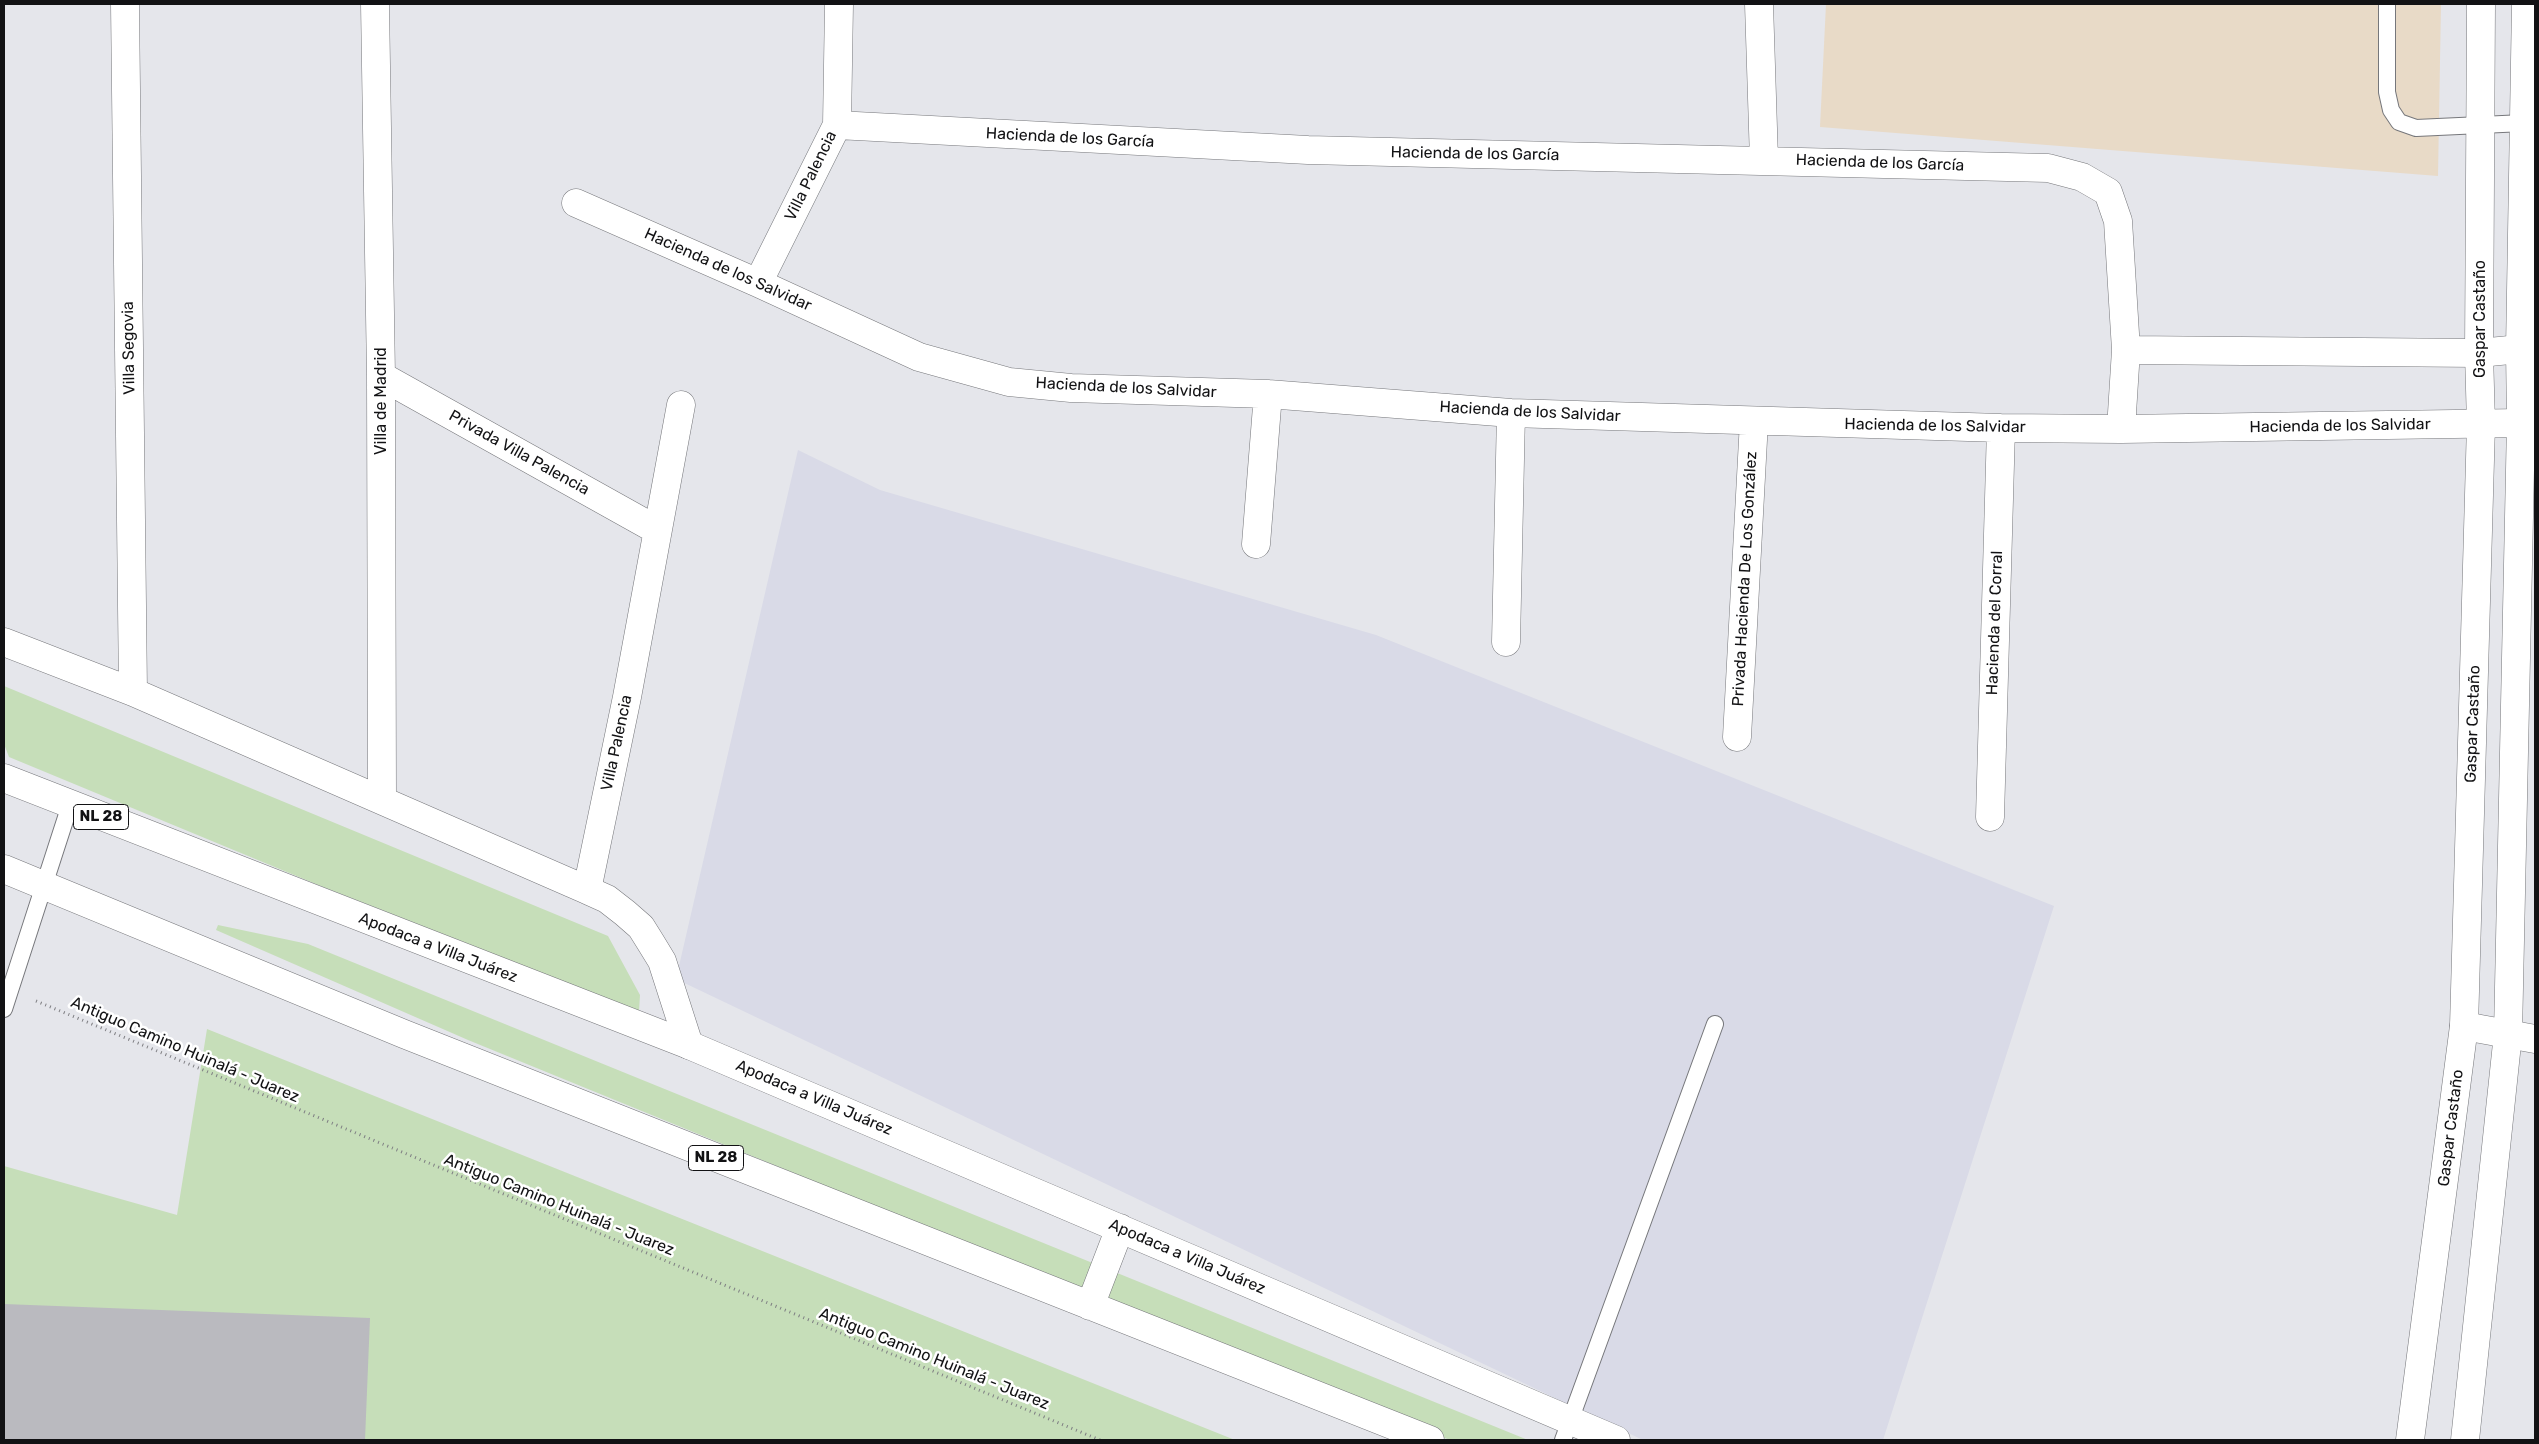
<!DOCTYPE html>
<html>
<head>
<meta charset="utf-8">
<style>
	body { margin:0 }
	#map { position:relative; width:2539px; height:1444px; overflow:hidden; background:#e5e6eb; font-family:Rubik,sans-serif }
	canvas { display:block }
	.frame { position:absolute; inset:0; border:5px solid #121214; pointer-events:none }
</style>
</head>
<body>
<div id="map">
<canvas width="2539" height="1444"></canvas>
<div class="frame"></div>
</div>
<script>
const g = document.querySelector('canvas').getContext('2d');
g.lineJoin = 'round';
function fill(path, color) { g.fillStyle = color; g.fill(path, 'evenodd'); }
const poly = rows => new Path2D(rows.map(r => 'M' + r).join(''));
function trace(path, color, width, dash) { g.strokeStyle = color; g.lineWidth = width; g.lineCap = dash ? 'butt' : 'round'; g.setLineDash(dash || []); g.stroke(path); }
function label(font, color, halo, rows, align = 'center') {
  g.font = font + ' Rubik,sans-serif'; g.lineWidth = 5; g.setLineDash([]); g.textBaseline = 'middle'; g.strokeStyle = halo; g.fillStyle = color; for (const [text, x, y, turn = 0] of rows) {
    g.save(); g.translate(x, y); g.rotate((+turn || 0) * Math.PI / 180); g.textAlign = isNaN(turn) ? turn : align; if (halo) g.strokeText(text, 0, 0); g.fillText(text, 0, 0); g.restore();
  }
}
fill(poly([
	[798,450,880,490,1376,635,2054,906,1883,1440,1643,1440,676,979]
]), '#d9dae7');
fill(poly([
	[1826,4,2441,4,2438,176,1820,127]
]), '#e8dac7');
fill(poly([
	[4,686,608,936,640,995,639,1011,323,887,9,757,4,744],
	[218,925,308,944,1528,1440,1450,1440,1418,1428,468,1040,216,930],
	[207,1029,1235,1440,4,1440,4,1166,177,1215]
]), '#c6deb9');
fill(poly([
	[4,1304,370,1318,365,1440,4,1440]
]), '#bababf');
const service = poly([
	[2387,4,2387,92,2391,110,2399,122,2416,128,2524,123],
	[4,1009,70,805],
	[1563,1440,1715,1024]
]);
const minor = poly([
	[125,4,133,692],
	[375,4,381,376,382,799],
	[1759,4,1764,160],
	[837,125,1308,150,2048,168,2082,177,2108,192,2118,221,2126,350,2121,429],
	[576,203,758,283,919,357,1009,382,1071,388,1268,394,1511,413,2001,428,2121,429,2521,423],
	[758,283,837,125,839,4],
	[2126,350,2479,353,2520,349],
	[381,376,657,530],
	[681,405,627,697,587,890,607,899,625,913,641,927,651,943,662,961,689,1045],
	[1256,544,1268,394],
	[4,642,133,692,587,890],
	[1506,642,1511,413],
	[1737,737,1754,421],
	[1990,817,2001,428]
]);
const tertiary = poly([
	[2464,1026,2535,1039]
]);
const secondary = poly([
	[2410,1440,2464,1026,2481,424,2479,353,2481,4],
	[2465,1440,2508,1034,2521,423,2520,349,2526,4]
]);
const primary = poly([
	[4,778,689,1045,1616,1440],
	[4,869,404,1034,1430,1440],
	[1090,1306,1120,1228]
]);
trace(service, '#76777b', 18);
trace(minor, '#76777b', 29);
trace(tertiary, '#76777b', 29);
trace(secondary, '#76777b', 29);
trace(primary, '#76777b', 29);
trace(poly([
	[36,1001,1100,1440]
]), '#7e7e82', 3, [1, 4]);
trace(service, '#fff', 16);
trace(minor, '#fff', 28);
trace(tertiary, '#fff', 28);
trace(secondary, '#fff', 28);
trace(primary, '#fff', 28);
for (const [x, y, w] of [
	[101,817,55],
	[716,1158,55]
]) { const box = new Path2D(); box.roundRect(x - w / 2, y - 12.5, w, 25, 4); g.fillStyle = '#fff'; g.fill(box); trace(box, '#121214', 1); }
label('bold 15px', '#121214', null, [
	["NL 28",101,817],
	["NL 28",716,1158]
]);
label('16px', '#121214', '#fff', [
	["Hacienda de los García",1070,138,3],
	["Hacienda de los García",1475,154,1],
	["Hacienda de los García",1880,163,2],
	["Villa Palencia",811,176,-64],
	["Hacienda de los Salvidar",728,270,24],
	["Gaspar Castaño",2480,319,-90],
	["Villa Segovia",129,348,-91],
	["Hacienda de los Salvidar",1126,388,3],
	["Villa de Madrid",381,401,-90],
	["Hacienda de los Salvidar",1530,412,3],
	["Hacienda de los Salvidar",1935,426,1],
	["Hacienda de los Salvidar",2340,426,-1],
	["Privada Villa Palencia",519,453,29],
	["Privada Hacienda De Los González",1745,579,-87],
	["Hacienda del Corral",1995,623,-88],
	["Gaspar Castaño",2473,724,-88],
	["Villa Palencia",617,743,-78],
	["Apodaca a Villa Juárez",438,948,21],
	["Antiguo Camino Huinalá - Juarez",185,1050,23],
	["Apodaca a Villa Juárez",814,1098,23],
	["Gaspar Castaño",2451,1128,-83],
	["Antiguo Camino Huinalá - Juarez",559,1205,22],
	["Apodaca a Villa Juárez",1187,1257,23],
	["Antiguo Camino Huinalá - Juarez",934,1359,22]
]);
</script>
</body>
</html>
